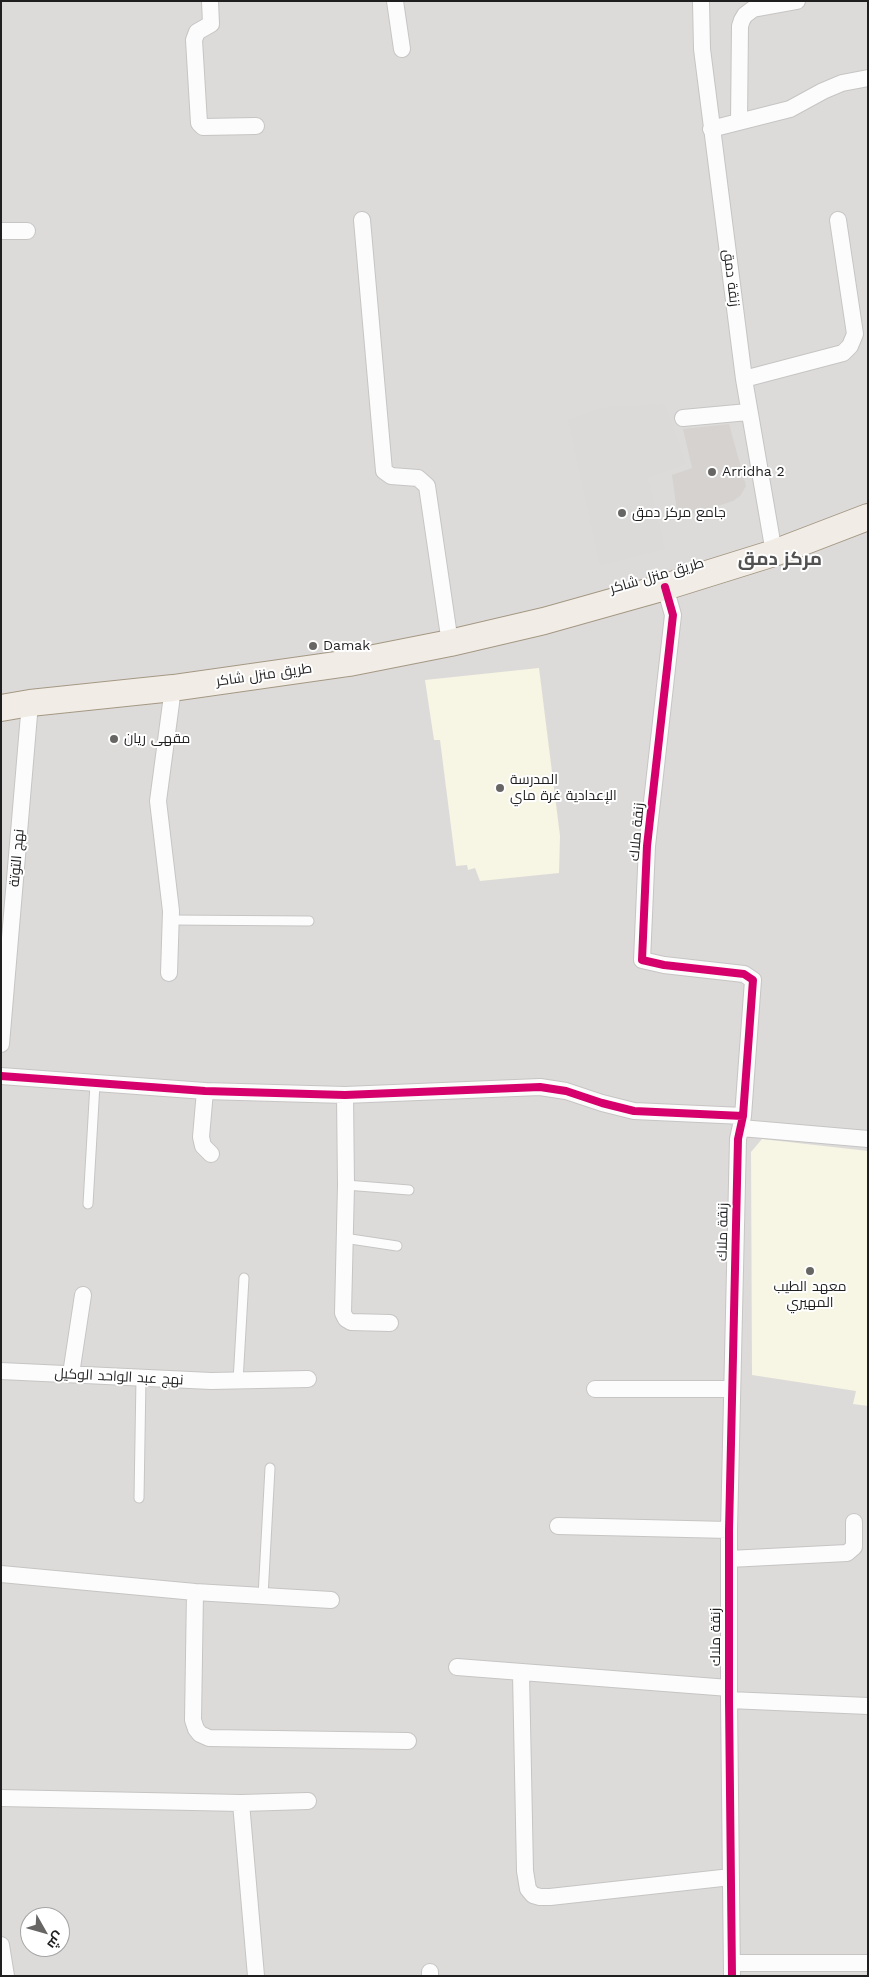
<!DOCTYPE html>
<html>
<head>
<meta charset="utf-8">
<style>
	body { margin:0 }
	#map { position:relative; width:869px; height:1977px; overflow:hidden; background:#eeebe8; font-family:"Work Sans",Cairo,sans-serif }
	canvas { display:block }
	.frame { position:absolute; inset:0; border:2px solid #1f1f1f; pointer-events:none }
	.north { position:absolute; left:20px; top:1907px; width:50px; height:50px; box-sizing:border-box; background:#fff; border:1px solid #a5a5a5; border-radius:50%; rotate:128deg; font-size:14px; font-weight:700; line-height:20px; text-align:center; color:#1f1f1f }
	.north::after { content:''; display:block; margin:auto; width:18px; height:22px; background:#676665; clip-path:polygon(50% 0,100% 100%,50% 72%,0 100%) }
</style>
</head>
<body>
<div id="map">
<canvas width="869" height="1977"></canvas>
<div class="frame"></div>
<div class="north">ش</div>
</div>
<script>
const g = document.querySelector('canvas').getContext('2d');
g.lineJoin = 'round';
function fill(path, color) { g.fillStyle = color; g.fill(path, 'evenodd'); }
const poly = rows => new Path2D(rows.map(r => 'M' + r).join(''));
function trace(path, color, width, dash) { g.strokeStyle = color; g.lineWidth = width; g.lineCap = dash ? 'butt' : 'round'; g.setLineDash(dash || []); g.stroke(path); }
function label(font, color, halo, rows, align = 'center') {
  g.font = font + ' "Work Sans",Cairo,sans-serif'; g.lineWidth = 4; g.setLineDash([]); g.textBaseline = 'middle'; g.strokeStyle = halo; g.fillStyle = color; for (const [text, x, y, turn = 0] of rows) {
    g.save(); g.translate(x, y); g.rotate((+turn || 0) * Math.PI / 180); g.textAlign = isNaN(turn) ? turn : align; if (halo) g.strokeText(text, 0, 0); g.fillText(text, 0, 0); g.restore();
  }
}
fill(poly([
	[1,1,868,1,868,1976,1,1976],
	[30,1917,60,1917,60,1947,30,1947]
]), '#dddbd9');
fill(poly([
	[539,668,560,836,559,873,480,881,475,868,468,870,467,865,456,866,440,740,434,740,425,680],
	[762,1139,868,1151,868,1406,853,1404,856,1391,752,1375,751,1152]
]), '#f7f5e3');
fill(poly([
	[665,404,686,464,648,478,665,549,600,566,568,420,604,407]
]), '#dcdad9');
fill(poly([
	[729,424,746,486,740,496,733,501,678,519,672,475,692,468,683,429]
]), '#d5d2cf');
const lane = poly([
	[171,920,309,921],
	[346,1185,409,1190],
	[88,1204,95,1084],
	[344,1238,397,1246],
	[238,1381,244,1278],
	[139,1498,141,1378],
	[263,1596,270,1468]
]);
const street = poly([
	[210,1,211,24,197,32,194,40,199,123,203,127,256,126],
	[395,1,402,49],
	[701,1,702,49,744,379,774,553],
	[739,122,740,26,742,20,745,15,753,9,797,1],
	[711,129,790,109,823,91,842,83,868,78],
	[362,220,384,471,391,476,418,478,427,486,450,643],
	[1,231,27,231],
	[744,379,843,353,850,346,855,334,838,220],
	[683,418,748,412],
	[665,587,673,615,647,846,642,960,664,965,744,974,753,980,743,1116,738,1139,729,1530,729,1700,732,1976],
	[169,973,171,911,158,801,173,688],
	[1,1044,30,703],
	[1,1076,205,1091,345,1095,540,1087,566,1091,602,1103,634,1111,743,1116],
	[205,1091,201,1137,203,1146,211,1154],
	[345,1095,346,1185,343,1313,346,1319,351,1322,390,1323],
	[741,1128,868,1139],
	[1,1371,211,1381,308,1379],
	[71,1374,83,1295],
	[595,1389,732,1389],
	[558,1526,729,1530],
	[729,1559,847,1553,854,1547,854,1522],
	[1,1574,195,1592,331,1600],
	[195,1592,193,1720,196,1729,200,1734,209,1738,408,1741],
	[457,1667,729,1688],
	[521,1673,525,1871,528,1889,533,1895,540,1897,550,1897,731,1877],
	[729,1700,868,1706],
	[1,1798,241,1803,308,1801],
	[241,1803,256,1976],
	[1,1945,6,1976],
	[732,1963,868,1963],
	[430,1972,430,1976]
]);
const primary = poly([
	[1,708,30,703,173,688,349,663,450,643,544,621,665,587,774,553,868,517]
]);
trace(lane, '#c6c5c4', 11);
trace(street, '#c6c5c4', 18);
trace(primary, '#a49884', 28);
trace(lane, '#fcfcfc', 9);
trace(street, '#fcfcfc', 16);
trace(primary, '#f1ece5', 26);
trace(poly([
	[665,587,673,615,647,846,642,960,664,965,744,974,753,980,743,1116,738,1139,729,1530,729,1700,732,1976],
	[1,1076,205,1091,345,1095,540,1087,566,1091,602,1103,634,1111,743,1116]
]), '#d6006c', 8);
for (const [x, y, r, color] of [
	[712,472,5,"#676665"],
	[622,513,5,"#676665"],
	[313,646,5,"#676665"],
	[114,739,5,"#676665"],
	[500,788,5,"#676665"],
	[810,1271,5,"#676665"]
]) { const dot = new Path2D(); dot.arc(x, y, r, 0, 2 * Math.PI); g.fillStyle = color; g.fill(dot); trace(dot, '#fff', 2); }
label('14px', '#1f1f1f', '#fff', [
	["زنقة دمق",731,278,83],
	["طريق منزل شاكر",657,576,-16],
	["طريق منزل شاكر",264,675,-8],
	["زنقة ملاك",637,832,-85],
	["نهج التوتة",17,858,-85],
	["زنقة ملاك",723,1232,-89],
	["نهج عبد الواحد الوكيل",119,1377,3],
	["زنقة ملاك",716,1637,-90]
]);
label('14px', '#1f1f1f', '#fff', [
	["Arridha 2",722,472],
	["جامع مركز دمق",632,513],
	["Damak",323,646],
	["مقهى ريان",124,739],
	["المدرسة",510,780],
	["الإعدادية غرة ماي",510,796],
	["معهد الطيب",810,1287,"center"],
	["المهيري",810,1303,"center"]
], 'left');
label('bold 19px', '#525252', '#fff', [
	["مركز دمق",780,559]
]);
</script>
</body>
</html>
